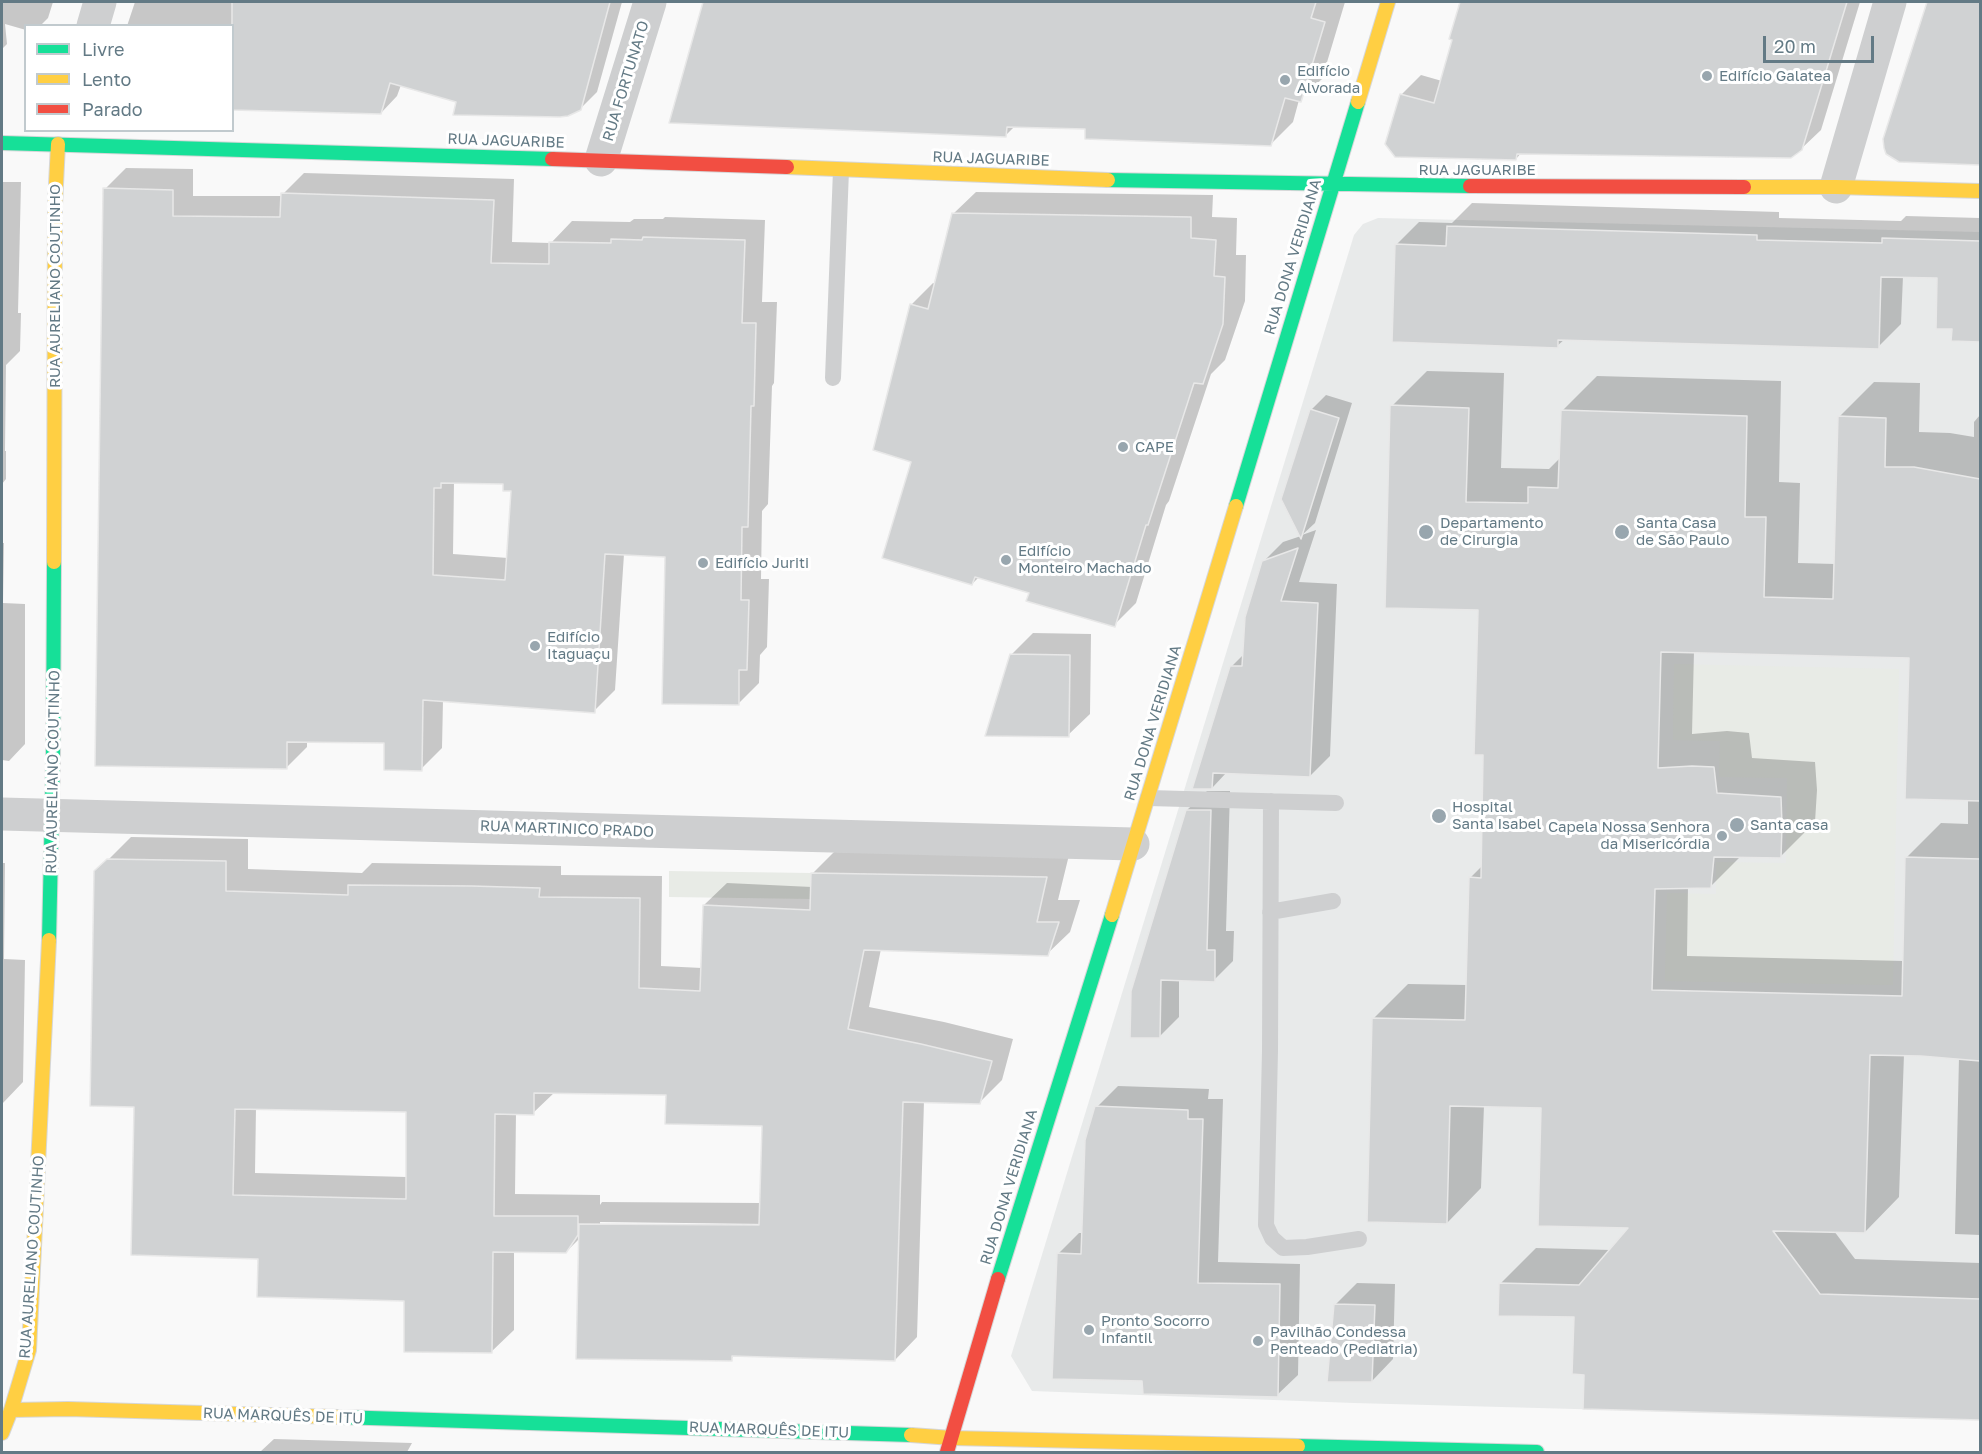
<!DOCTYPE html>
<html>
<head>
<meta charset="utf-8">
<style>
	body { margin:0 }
	#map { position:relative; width:1982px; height:1454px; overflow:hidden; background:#f9f9f9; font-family:"Golos Text",sans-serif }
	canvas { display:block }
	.frame { position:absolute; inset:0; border:3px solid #637a85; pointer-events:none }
	.legend { position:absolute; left:24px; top:24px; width:210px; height:108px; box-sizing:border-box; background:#fff; border:2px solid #c1cace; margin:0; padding:8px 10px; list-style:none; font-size:18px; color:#637a85 }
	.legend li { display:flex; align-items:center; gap:12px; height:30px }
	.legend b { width:30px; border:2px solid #c1cace }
	.scale { position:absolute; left:1763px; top:36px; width:111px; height:27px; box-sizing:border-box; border:3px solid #637a85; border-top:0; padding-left:8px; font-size:18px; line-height:21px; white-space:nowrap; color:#637a85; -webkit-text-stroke:4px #fff; paint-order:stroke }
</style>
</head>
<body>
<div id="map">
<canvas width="1982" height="1454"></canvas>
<div class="frame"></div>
<ul class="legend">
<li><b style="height:8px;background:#16e098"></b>Livre</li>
<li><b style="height:8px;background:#ffcf43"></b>Lento</li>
<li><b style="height:8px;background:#f24e42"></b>Parado</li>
</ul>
<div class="scale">20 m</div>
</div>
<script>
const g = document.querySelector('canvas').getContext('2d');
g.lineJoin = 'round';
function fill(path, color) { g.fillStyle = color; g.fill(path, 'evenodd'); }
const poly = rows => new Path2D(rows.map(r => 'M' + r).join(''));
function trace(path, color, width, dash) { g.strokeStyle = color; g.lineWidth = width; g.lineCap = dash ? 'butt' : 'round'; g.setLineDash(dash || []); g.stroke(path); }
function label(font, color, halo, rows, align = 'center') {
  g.font = font + ' "Golos Text",sans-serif'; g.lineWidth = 6; g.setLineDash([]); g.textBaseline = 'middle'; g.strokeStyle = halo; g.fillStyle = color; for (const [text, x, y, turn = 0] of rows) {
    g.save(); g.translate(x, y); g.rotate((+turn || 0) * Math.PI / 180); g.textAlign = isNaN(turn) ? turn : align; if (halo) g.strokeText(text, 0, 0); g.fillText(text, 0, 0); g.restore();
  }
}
fill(poly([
	[1378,218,1980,232,1980,1420,1354,1403,1032,1391,1011,1356,1354,235,1363,224]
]), '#e8eaea');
fill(poly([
	[1674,664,1899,669,1893,985,1665,981,1667,893,1716,894,1716,862,1786,863,1787,778,1719,777,1720,741,1673,740],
	[669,871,811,873,810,899,669,897]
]), '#e8ebe6');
fill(poly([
	[2,2,6,3,6,2,53,2,48,18,40,26,26,26,26,30,5,24,7,44,2,49],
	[135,2,622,2,597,92,580,109,458,101,401,85,397,96,381,113,232,26,127,26],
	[705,2,1345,2,1322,79,1299,100,1293,122,1271,144,1086,128,1016,125,1006,135,671,122],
	[1462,2,1860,2,1821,130,1801,149,1522,152,1516,159,1387,144,1402,94,1421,75,1442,81,1454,39,1451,38],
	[1928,2,1980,2,1980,163,1899,161,1885,140],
	[126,168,193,169,193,196,283,196,283,194,304,173,514,179,512,242,551,243,572,221,630,222,634,219,663,219,665,217,765,220,762,302,777,302,774,383,772,386,768,504,762,511,761,579,769,579,767,647,760,655,759,683,738,704,667,556,624,554,615,690,594,711,443,700,442,748,421,769,385,741,307,740,307,747,286,768,105,189],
	[454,482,504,483,512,489,508,558,453,554],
	[2,182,21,182,18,313,21,313,20,351,6,365,5,451,6,451,6,479,2,484],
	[976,192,1213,195,1212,217,1237,218,1236,255,1246,255,1245,301,1225,360,1211,374,1169,501,1166,505,1136,603,1114,625,1030,592,979,577,972,584,913,461,911,305,933,283,936,284,953,214],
	[1472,203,1779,212,1779,218,1901,221,1906,216,1980,218,1980,341,1953,340,1954,327,1938,277,1903,276,1901,324,1878,347,1565,339,1557,346,1396,245,1419,222,1452,223],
	[1427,371,1504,373,1501,468,1549,469,1561,457,1562,411,1597,376,1781,381,1779,482,1800,483,1798,563,1835,564,1839,417,1874,382,1920,383,1919,432,1950,433,1974,437,1974,422,1980,415,1980,1235,1955,1234,1959,1057,1904,1054,1899,1197,1865,1232,1834,1231,1855,1259,1980,1263,1980,1418,1584,1407,1585,1373,1575,1316,1501,1283,1536,1248,1611,1250,1631,1227,1543,1106,1484,1105,1481,1188,1447,1223,1373,1019,1408,984,1467,985,1470,878,1482,866,1485,753,1480,609,1392,406],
	[1694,651,1911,657,1968,799,1968,824,1941,823,1906,858,1904,961,1687,956,1688,886,1711,886,1741,856,1780,857,1815,822,1817,790,1815,762,1752,758,1749,733,1727,731,1692,734],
	[1326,395,1352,403,1315,523,1302,535,1316,530,1299,582,1337,584,1330,756,1310,776,1227,772,1212,788,1194,787,1231,667,1244,654,1263,562,1283,542,1301,536,1311,410],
	[2,543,4,543,3,603,25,604,25,744,9,761,2,760],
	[1033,633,1091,634,1090,714,1068,735,1011,655],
	[1207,791,1230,791,1226,931,1234,931,1233,961,1214,980,1179,979,1179,1017,1159,1037,1132,1036,1187,810],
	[131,837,248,839,248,869,362,873,372,863,495,865,561,866,561,875,662,876,661,966,702,968,704,905,727,883,812,887,812,874,834,852,1069,855,1058,900,1080,900,1070,932,1047,954,881,949,869,1007,944,1022,1013,1039,1002,1080,979,1103,924,1101,917,1337,895,1360,735,1355,731,1359,580,1238,566,1252,514,1251,514,1330,491,1352,406,1300,260,1257,135,1105,96,872],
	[555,1092,667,1093,764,1124,761,1203,602,1202,600,1205,600,1195,515,1194,516,1113,533,1113],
	[256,1108,408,1111,407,1177,255,1173],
	[600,1222,767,1224,767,1227,600,1225],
	[2,863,5,863,4,959,25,960,23,1082,2,1104],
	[1118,1086,1209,1089,1208,1099,1223,1099,1218,1262,1300,1264,1298,1375,1277,1395,1143,1379,1058,1254,1079,1233,1083,1233,1097,1107],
	[1357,1283,1395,1284,1393,1359,1372,1381,1335,1305],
	[274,1439,412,1443,407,1452,260,1452]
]), '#0003');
const building = poly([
	[232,2,610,2,581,110,568,116,560,117,453,115,456,102,390,83,381,114,232,110,232,2],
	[703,2,1316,2,1311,18,1325,22,1301,102,1285,98,1271,146,1085,139,1085,129,1007,127,1006,137,669,123,703,2],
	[1460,2,1847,2,1802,150,1791,158,1517,154,1516,160,1395,157,1385,144,1400,94,1434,103,1452,40,1449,39,1460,2],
	[1927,2,1980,2,1980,165,1899,162,1886,154,1884,148,1883,139,1927,2],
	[103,188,173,190,173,216,280,217,281,193,494,200,491,263,549,264,549,242,611,243,611,239,642,240,643,237,745,240,742,323,756,323,754,406,751,406,748,527,742,527,741,600,749,600,747,670,739,670,739,705,662,704,665,557,605,554,595,713,423,700,422,771,384,770,384,743,287,742,287,769,95,766,103,188],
	[441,483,503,484,503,491,511,491,505,580,433,575,434,488,441,488,441,483],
	[952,213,1191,217,1191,238,1216,240,1214,276,1225,277,1223,324,1203,384,1194,383,1148,525,1146,525,1115,627,1026,601,1029,593,975,577,972,585,882,558,911,462,873,450,910,304,928,309,952,213],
	[1447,226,1757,235,1757,240,1882,243,1882,238,1980,241,1980,342,1951,341,1952,329,1936,329,1937,278,1881,277,1879,349,1558,340,1558,348,1392,342,1395,244,1446,246,1447,226],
	[1390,405,1469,408,1466,502,1528,503,1528,487,1558,488,1561,410,1747,416,1745,517,1766,517,1764,597,1833,599,1838,416,1886,418,1885,467,1914,467,1980,479,1980,801,1905,799,1909,658,1661,652,1658,768,1692,766,1714,767,1717,793,1781,797,1782,825,1781,858,1714,857,1711,888,1655,889,1652,990,1902,996,1905,857,1980,859,1980,1061,1921,1056,1870,1055,1865,1233,1773,1231,1820,1294,1980,1299,1980,1420,1583,1409,1584,1375,1572,1374,1574,1317,1498,1316,1499,1283,1579,1285,1628,1228,1538,1226,1541,1108,1450,1106,1447,1224,1367,1222,1372,1018,1465,1020,1469,877,1481,878,1483,755,1474,755,1478,610,1385,608,1390,405],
	[1310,409,1339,418,1301,539,1281,499,1310,409],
	[1298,548,1281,601,1318,603,1310,777,1213,773,1212,789,1192,789,1230,666,1242,666,1245,617,1262,561,1298,548],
	[1010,654,1070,655,1069,737,985,736,1010,654],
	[1186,810,1211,810,1207,950,1215,950,1215,982,1161,980,1160,1038,1130,1038,1131,991,1186,810],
	[107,859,226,861,226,891,348,895,348,885,471,886,540,888,539,897,640,898,639,988,700,991,703,905,810,910,811,873,1047,877,1037,922,1059,922,1048,956,864,950,848,1029,921,1044,992,1061,980,1104,903,1102,895,1361,732,1356,732,1361,576,1359,579,1224,759,1225,762,1126,665,1124,666,1095,534,1093,534,1115,495,1114,494,1216,578,1216,578,1235,566,1253,493,1252,492,1353,404,1352,404,1301,257,1297,258,1259,131,1255,134,1107,90,1106,94,871,107,859],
	[235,1109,406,1112,406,1199,233,1195,235,1109],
	[1095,1106,1188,1110,1188,1119,1203,1119,1198,1283,1280,1284,1278,1397,1143,1394,1142,1381,1052,1379,1057,1253,1081,1254,1085,1140,1095,1106],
	[1334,1304,1375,1305,1372,1382,1327,1382,1334,1304]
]);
fill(building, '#d0d2d3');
trace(building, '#e8e8e8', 1.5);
const fast = poly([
	[2,143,552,159],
	[1108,180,1470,186],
	[1236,506,1358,102],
	[49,940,53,760,54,562],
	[998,1279,1112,915],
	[338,1417,911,1435],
	[1298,1446,1537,1452]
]);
const slow = poly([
	[1358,102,1388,2],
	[787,167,1108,180],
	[1744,187,1836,187,1980,191],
	[54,562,55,205,58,144],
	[1112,915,1236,506],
	[11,1410,68,1409,338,1417],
	[2,1433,11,1410,29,1350,49,940],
	[911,1435,952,1438,1298,1446]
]);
const jam = poly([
	[552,159,787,167],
	[1470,186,1744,187],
	[947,1452,998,1279]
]);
trace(fast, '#d6d7d8', 16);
trace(slow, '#d6d7d8', 16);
trace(jam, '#d6d7d8', 16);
trace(poly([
	[833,378,841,170],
	[1148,798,1336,803],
	[1271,801,1270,1051,1266,1225,1272,1238,1283,1248,1307,1247,1359,1239],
	[1270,912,1333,901]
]), '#cecfd0', 16);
trace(poly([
	[93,26,100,2],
	[601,160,650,2],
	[1836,187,1890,2],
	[2,814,1133,844]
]), '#cecfd0', 33);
trace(fast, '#16e098', 14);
trace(slow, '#ffcf43', 14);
trace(jam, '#f24e42', 14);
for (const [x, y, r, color] of [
	[1707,76,6,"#98a6ae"],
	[1285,80,6,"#98a6ae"],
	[1123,447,6,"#98a6ae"],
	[1426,532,8,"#98a6ae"],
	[1622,532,8,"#98a6ae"],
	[1006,560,6,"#98a6ae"],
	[703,563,6,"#98a6ae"],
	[535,646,6,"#98a6ae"],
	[1439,816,8,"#98a6ae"],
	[1737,825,8,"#98a6ae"],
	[1722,836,6,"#98a6ae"],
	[1089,1330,6,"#98a6ae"],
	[1258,1341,6,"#98a6ae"]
]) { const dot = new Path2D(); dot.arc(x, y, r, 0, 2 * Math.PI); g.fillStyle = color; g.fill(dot); trace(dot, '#fff', 2); }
label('15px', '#637a85', '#fff', [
	["Edifício",1297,71],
	["Alvorada",1297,88],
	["Edifício Galatea",1719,76],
	["CAPE",1135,447],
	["Departamento",1440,523],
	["de Cirurgia",1440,540],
	["Santa Casa",1636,523],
	["de São Paulo",1636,540],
	["Edifício",1018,551],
	["Monteiro Machado",1018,568],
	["Edifício Juriti",715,563],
	["Edifício",547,637],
	["Itaguaçu",547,654],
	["Hospital",1452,807],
	["Santa Isabel",1452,824],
	["Santa casa",1750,825],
	["Capela Nossa Senhora",1710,827,"right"],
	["da Misericórdia",1710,844,"right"],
	["Pronto Socorro",1101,1321],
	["Infantil",1101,1338],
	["Pavilhão Condessa",1270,1332],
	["Penteado (Pediatria)",1270,1349]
], 'left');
label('15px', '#637a85', '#fff', [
	["RUA FORTUNATO",626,81,-73],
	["RUA JAGUARIBE",506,141,2],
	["RUA JAGUARIBE",991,159,2],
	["RUA JAGUARIBE",1477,170],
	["RUA DONA VERIDIANA",1293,257,-73],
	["RUA AURELIANO COUTINHO",55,286,-90],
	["RUA DONA VERIDIANA",1153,723,-73],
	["RUA AURELIANO COUTINHO",53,772,-89],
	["RUA MARTINICO PRADO",567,829,2],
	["RUA DONA VERIDIANA",1009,1187,-73],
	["RUA AURELIANO COUTINHO",32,1257,-86],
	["RUA MARQUÊS DE ITU",283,1416,2],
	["RUA MARQUÊS DE ITU",769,1430,2]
]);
</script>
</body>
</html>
